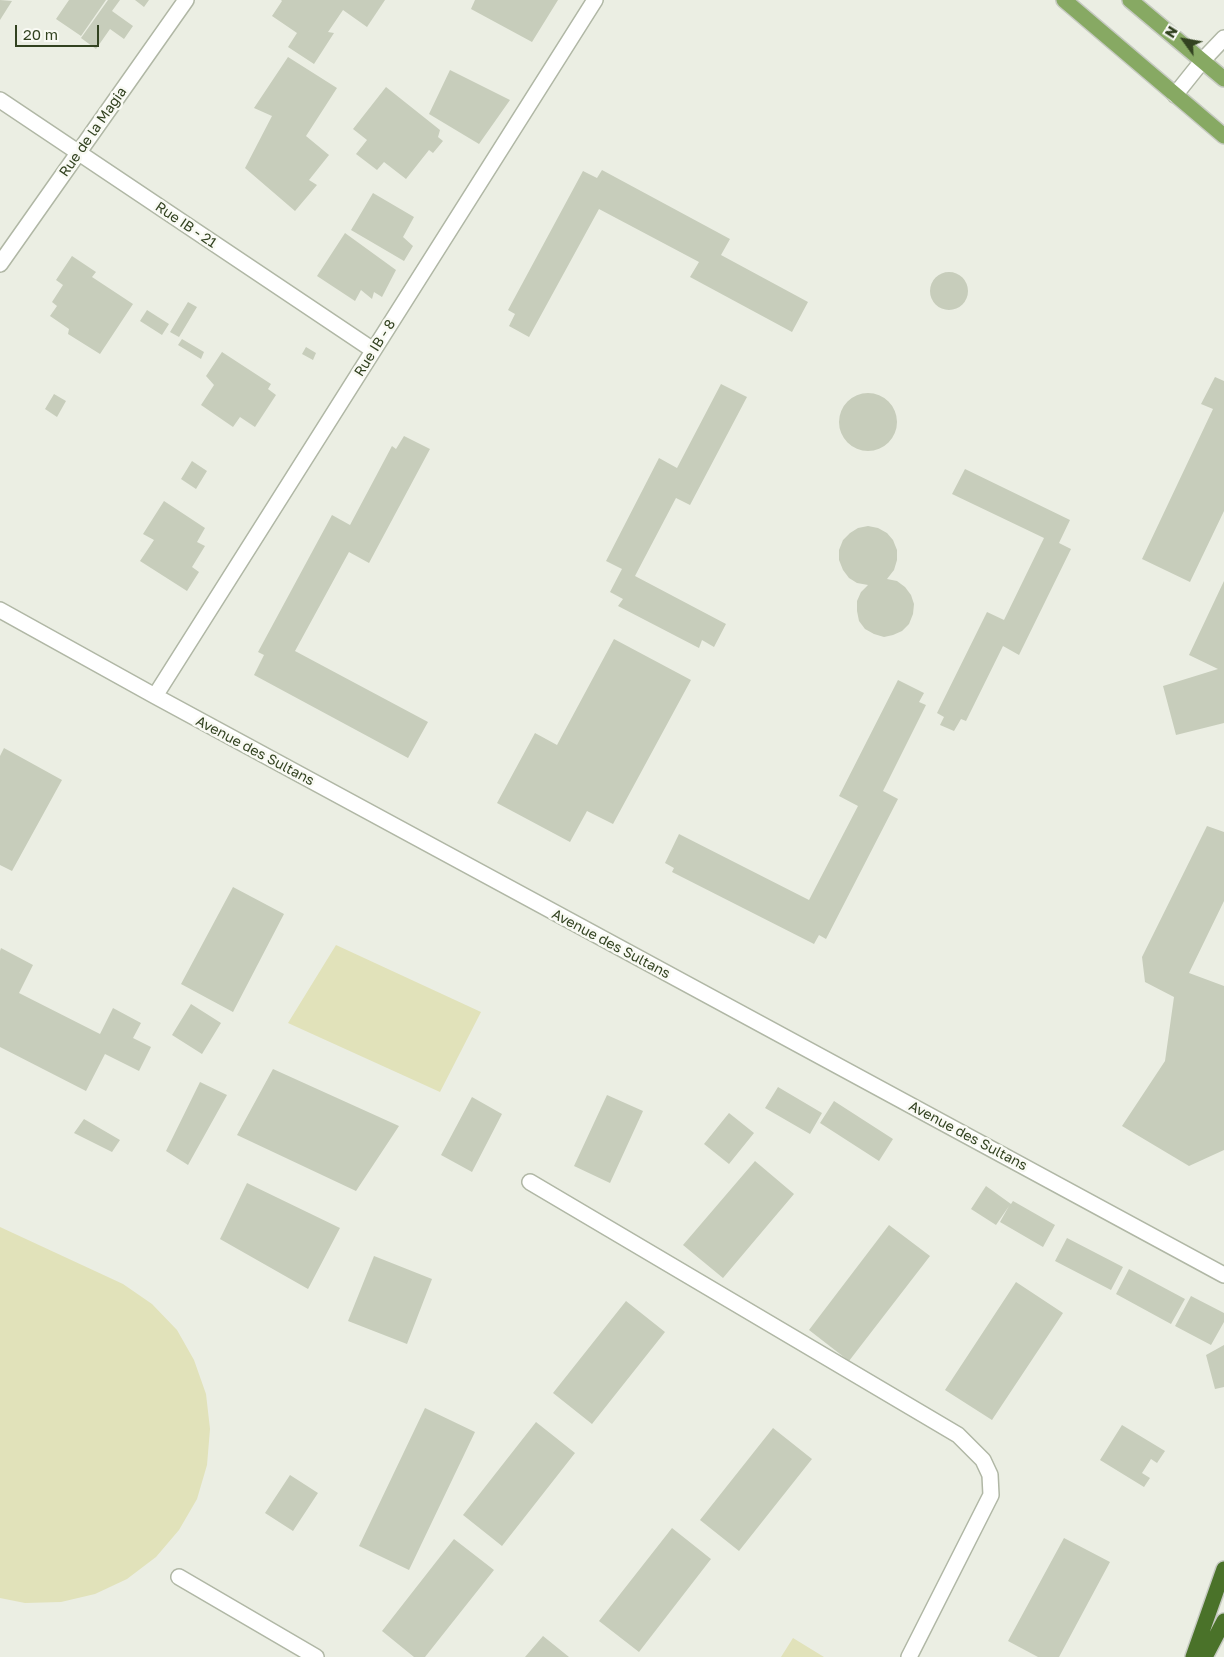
<!DOCTYPE html>
<html>
<head>
<meta charset="utf-8">
<style>
	body { margin:0 }
	#map { position:relative; width:1224px; height:1657px; overflow:hidden; background:#ebeee3; font-family:"Golos Text",sans-serif }
	canvas { display:block }
	.north { position:absolute; left:1159px; top:15px; width:50px; height:50px; -webkit-text-stroke:4px #f9faf4; paint-order:stroke; rotate:302deg; font-size:14px; font-weight:700; line-height:20px; text-align:center; color:#324220 }
	.north::after { content:''; display:block; margin:auto; width:18px; height:22px; background:#324220; clip-path:polygon(50% 0,100% 100%,50% 72%,0 100%) }
	.scale { position:absolute; left:15px; top:25px; width:84px; height:22px; box-sizing:border-box; border:2px solid #324220; border-top:0; padding-left:6px; font-size:15px; line-height:18px; white-space:nowrap; color:#324220; -webkit-text-stroke:4px #f9faf4; paint-order:stroke }
</style>
</head>
<body>
<div id="map">
<canvas width="1224" height="1657"></canvas>
<div class="north">N</div>
<div class="scale">20 m</div>
</div>
<script>
const g = document.querySelector('canvas').getContext('2d');
g.lineJoin = 'round';
function fill(path, color) { g.fillStyle = color; g.fill(path, 'evenodd'); }
const poly = rows => new Path2D(rows.map(r => 'M' + r).join(''));
function trace(path, color, width, dash) { g.strokeStyle = color; g.lineWidth = width; g.lineCap = dash ? 'butt' : 'round'; g.setLineDash(dash || []); g.stroke(path); }
function label(font, color, halo, rows, align = 'center') {
  g.font = font + ' "Golos Text",sans-serif'; g.lineWidth = 5; g.setLineDash([]); g.textBaseline = 'middle'; g.strokeStyle = halo; g.fillStyle = color; for (const [text, x, y, turn = 0] of rows) {
    g.save(); g.translate(x, y); g.rotate((+turn || 0) * Math.PI / 180); g.textAlign = isNaN(turn) ? turn : align; if (halo) g.strokeText(text, 0, 0); g.fillText(text, 0, 0); g.restore();
  }
}
fill(poly([
	[336,945,481,1012,440,1092,288,1023],
	[0,1227,123,1284,152,1304,177,1330,194,1360,206,1394,210,1429,207,1465,197,1499,179,1530,156,1557,127,1579,95,1594,61,1602,25,1603,0,1598],
	[793,1638,824,1657,781,1657]
]), '#e1e2ba');
fill(poly([
	[0,0,12,1,0,20],
	[69,0,106,0,81,36,56,19],
	[108,0,120,0,112,11,133,26,124,39,110,29,96,49,81,38],
	[135,0,149,0,144,7],
	[281,0,385,0,367,27,343,10,328,32,334,33,314,64,288,47,297,33,272,16,282,1],
	[475,0,558,0,532,42,471,9],
	[288,57,337,88,306,136,329,155,309,180,317,185,295,211,245,168,272,116,254,108],
	[450,70,510,100,479,144,429,114],
	[386,87,440,130,438,137,443,141,433,153,429,150,406,179,384,162,377,170,356,154,367,140,353,129],
	[602,170,730,239,721,255,808,302,792,332,690,277,699,262,599,209,529,337,509,326,515,314,508,310,583,171,597,178],
	[373,193,414,217,403,237,413,246,404,261,351,230],
	[345,233,396,270,382,297,374,292,372,299,361,290,355,301,317,276],
	[72,256,96,272,92,277,133,304,100,354,68,334,69,329,50,316,57,306,52,302,63,285,56,280],
	'930 291a19 19 0 1 1 38 0a19 19 0 1 1-38 0Z',
	[188,302,197,307,179,337,170,332],
	[147,310,169,324,162,335,140,321],
	[182,339,204,352,201,359,178,345],
	[306,347,316,353,313,360,302,354],
	[222,352,271,384,268,389,276,395,255,427,240,417,233,427,201,405,214,385,206,376],
	[1215,377,1224,381,1224,511,1190,582,1142,559,1213,409,1201,404],
	[721,384,747,397,690,505,676,498,635,576,726,624,714,647,702,640,699,648,618,606,623,599,610,592,622,569,606,561,659,458,677,468],
	'839 422a29 29 0 1 1 58 0a29 29 0 1 1-58 0Z',
	[54,394,66,401,57,417,45,409],
	[404,436,430,449,369,563,349,552,295,651,428,722,408,758,254,675,264,655,258,652,332,515,350,525,392,446,396,449],
	[192,461,207,471,196,489,181,479],
	[965,469,1070,520,1059,543,1071,549,1019,655,1003,646,966,721,961,719,954,731,940,725,944,717,937,713,987,612,1004,620,1044,538,952,494],
	[164,501,205,528,197,542,205,546,192,567,199,572,187,591,140,561,154,540,143,534],
	[868,526,878,528,887,533,893,540,897,550,897,560,894,570,887,579,897,581,905,587,911,595,914,604,913,614,909,624,902,631,893,635,884,637,874,634,865,629,859,621,857,611,857,601,861,592,868,585,857,583,849,578,843,570,839,560,839,550,843,540,850,533,858,528],
	[1224,581,1224,723,1176,735,1163,686,1218,669,1189,655],
	[614,639,691,680,613,824,587,811,570,842,497,803,535,733,557,745],
	[898,680,924,693,919,702,926,705,883,791,898,799,826,939,819,935,814,944,672,872,674,868,665,863,679,834,809,900,858,806,839,796],
	[4,748,62,780,12,871,0,865,0,756],
	[1207,826,1224,832,1224,901,1189,973,1224,986,1224,1150,1189,1166,1122,1126,1165,1061,1174,997,1145,982,1142,957],
	[233,887,284,914,233,1012,181,984],
	[1,948,33,965,19,993,100,1034,113,1008,141,1023,133,1038,151,1047,139,1071,105,1054,86,1091,0,1047,0,951],
	[191,1004,221,1023,202,1054,172,1035],
	[273,1069,399,1126,356,1191,237,1135],
	[200,1082,227,1095,188,1165,166,1151],
	[778,1087,822,1113,810,1134,765,1108],
	[607,1095,643,1111,610,1183,574,1166],
	[472,1097,502,1114,472,1172,441,1155],
	[834,1101,893,1139,879,1161,820,1123],
	[729,1113,754,1133,729,1164,704,1144],
	[84,1119,120,1140,112,1152,74,1133],
	[755,1161,794,1194,723,1278,683,1245],
	[247,1183,340,1228,308,1289,220,1239],
	[986,1186,1011,1204,1013,1201,1055,1225,1043,1247,1000,1222,1009,1206,996,1225,971,1209],
	[889,1225,930,1256,849,1361,809,1330],
	[1067,1238,1123,1267,1111,1290,1055,1261],
	[374,1256,432,1279,407,1344,348,1321],
	[1129,1269,1185,1299,1171,1324,1116,1294],
	[1016,1282,1063,1313,992,1420,945,1390],
	[1191,1296,1224,1313,1224,1322,1211,1345,1175,1326],
	[626,1301,665,1332,592,1424,553,1393],
	[1224,1345,1224,1387,1215,1389,1206,1355],
	[425,1408,475,1432,409,1570,359,1546],
	[536,1422,575,1453,502,1546,463,1515],
	[1122,1425,1165,1451,1157,1463,1151,1459,1142,1473,1150,1478,1144,1487,1100,1460],
	[773,1428,812,1459,739,1551,700,1520],
	[290,1475,318,1493,293,1531,265,1513],
	[672,1528,711,1559,639,1652,599,1621],
	[1064,1538,1110,1562,1059,1657,1038,1657,1008,1641],
	[454,1539,494,1570,425,1657,414,1657,382,1631],
	[543,1636,569,1657,525,1657]
]), '#c7cdbb');
const minor = poly([
	[1175,95,1203,60,1224,38],
	[0,100,373,350],
	[0,264,186,0],
	[0,610,155,696,1224,1275],
	[155,696,595,0],
	[530,1182,958,1435,983,1460,990,1475,991,1495,909,1657],
	[179,1577,316,1657]
]);
const major = poly([
	[1064,0,1224,136],
	[1130,0,1224,79]
]);
const highway = poly([
	[1193,1657,1224,1569],
	[1205,1657,1224,1621]
]);
trace(minor, '#b0b7a5', 18);
trace(major, '#c6cac1', 18);
trace(highway, '#c6cac1', 18);
trace(minor, '#fff', 15);
trace(major, '#87a963', 15);
trace(highway, '#4a7229', 15);
label('14px', '#324220', '#f9faf4', [
	["Rue de la Magia",93,132,-55],
	["Rue IB - 21",186,225,34],
	["Rue IB - 8",375,348,-58],
	["Avenue des Sultans",255,751,28],
	["Avenue des Sultans",611,944,28],
	["Avenue des Sultans",968,1136,28]
]);
</script>
</body>
</html>
